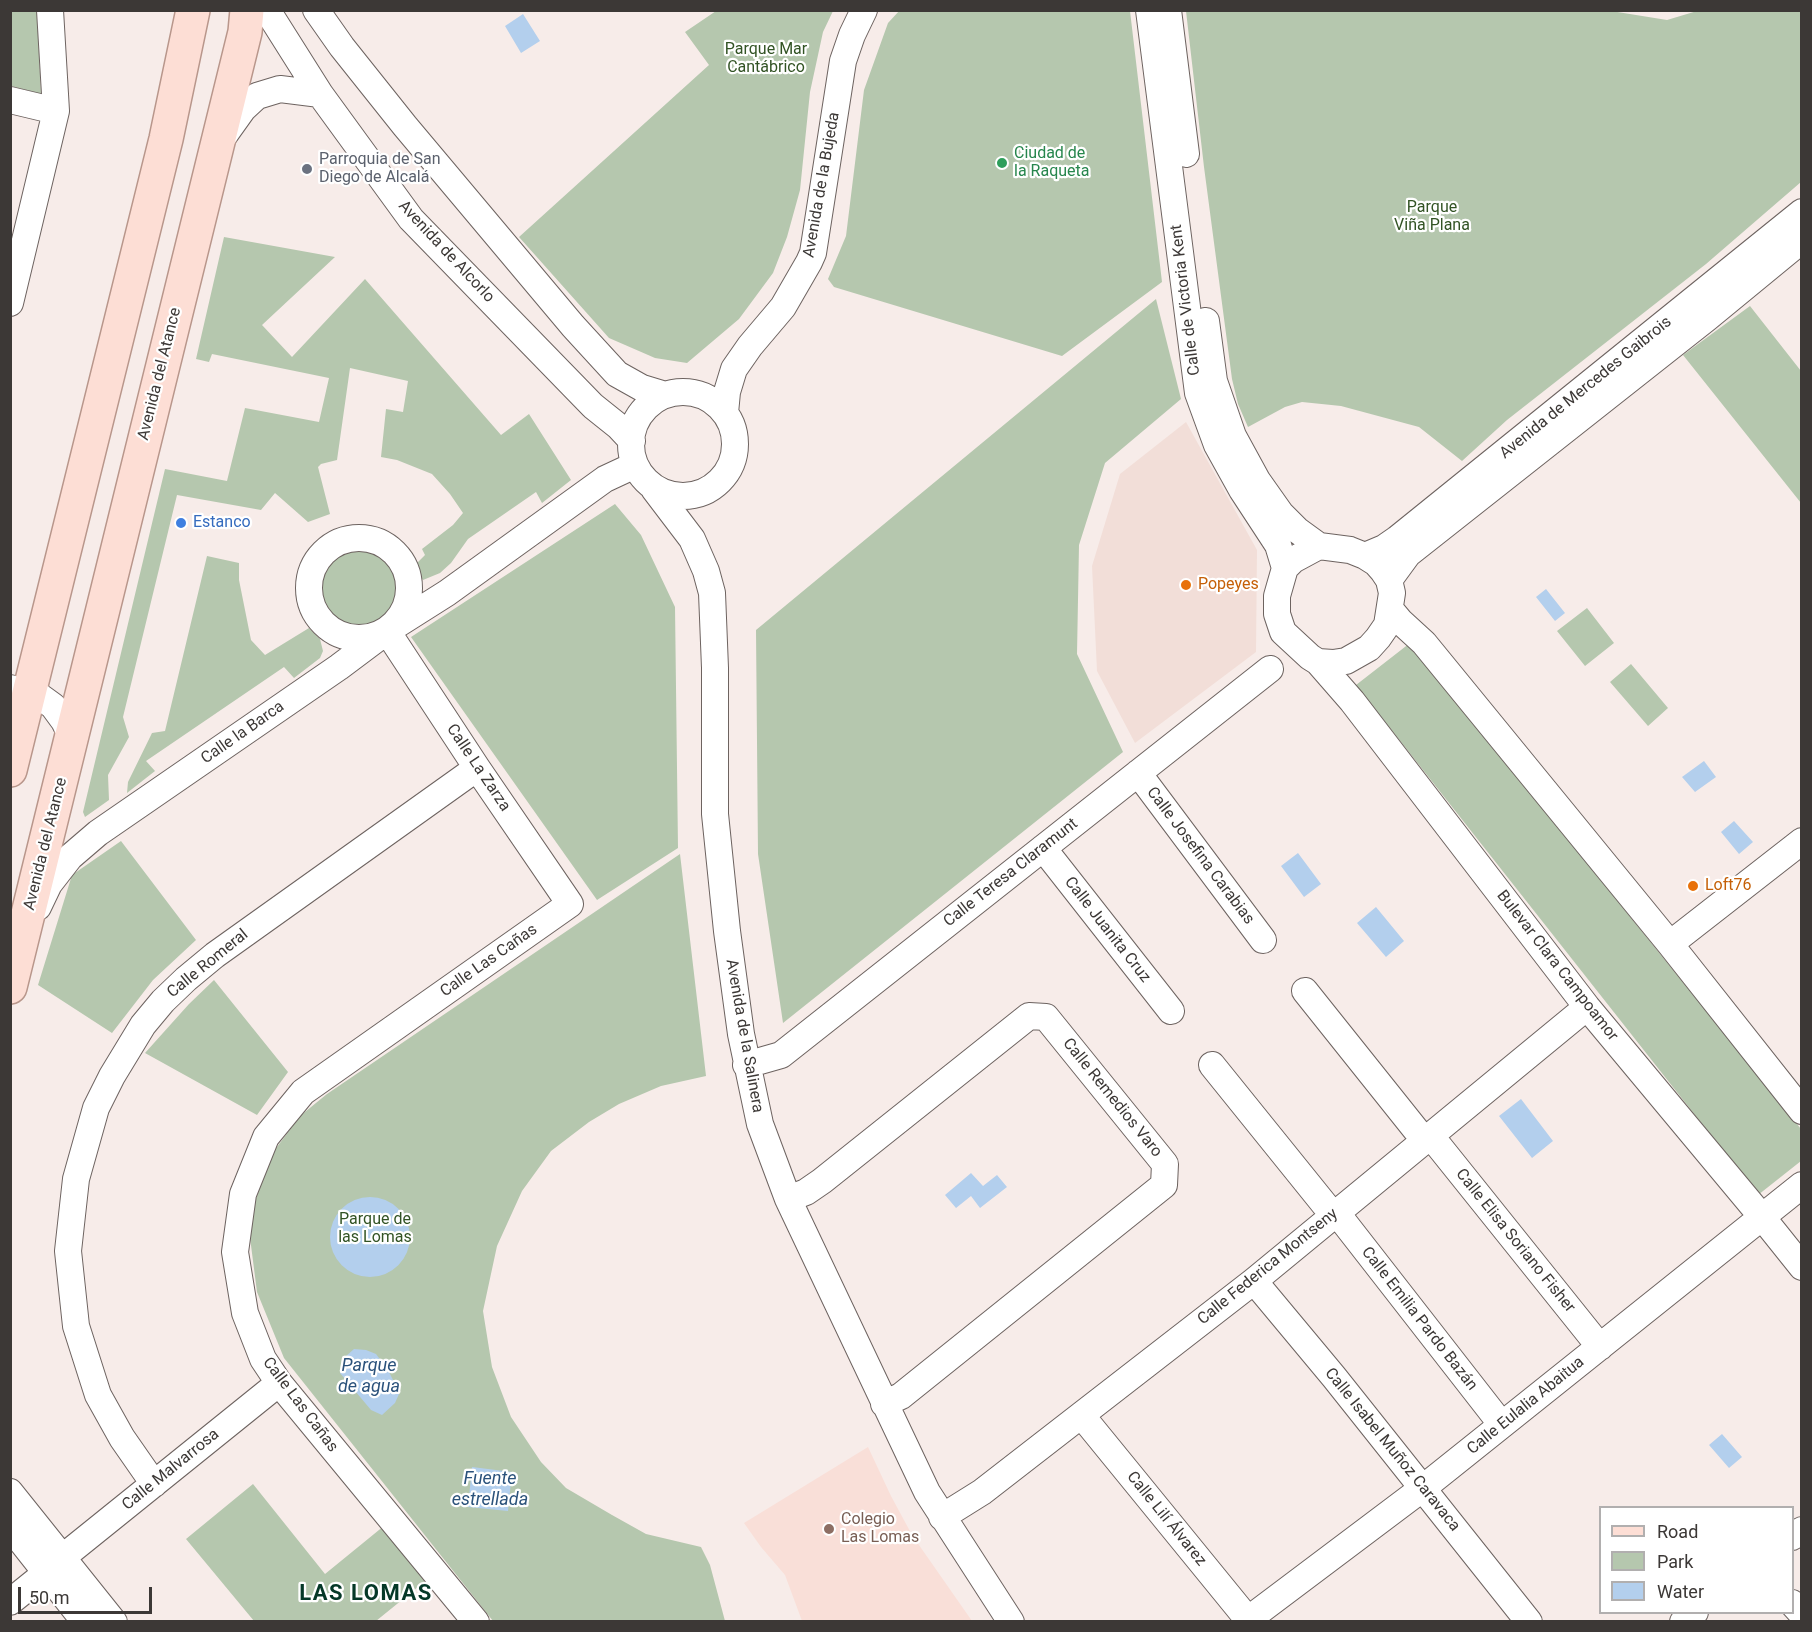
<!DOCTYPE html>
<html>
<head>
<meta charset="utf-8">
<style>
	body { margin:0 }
	#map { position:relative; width:1812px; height:1632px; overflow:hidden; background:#f7ece9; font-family:Roboto,sans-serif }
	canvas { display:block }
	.frame { position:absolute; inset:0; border:12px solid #3c3836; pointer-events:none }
	.legend { position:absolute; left:1599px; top:1506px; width:195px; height:108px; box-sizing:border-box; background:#fff; border:2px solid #b1afaf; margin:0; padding:8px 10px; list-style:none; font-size:18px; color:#3c3836 }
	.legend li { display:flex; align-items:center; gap:12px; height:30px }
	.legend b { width:30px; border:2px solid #b1afaf }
	.scale { position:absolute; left:18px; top:1587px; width:134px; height:27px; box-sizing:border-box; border:3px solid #3c3836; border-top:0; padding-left:8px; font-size:18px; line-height:21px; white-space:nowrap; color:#3c3836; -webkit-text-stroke:4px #fff; paint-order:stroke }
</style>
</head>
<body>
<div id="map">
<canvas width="1812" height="1632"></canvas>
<div class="frame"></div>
<ul class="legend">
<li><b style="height:8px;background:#fdded5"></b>Road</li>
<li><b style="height:16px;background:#b5c7ae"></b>Park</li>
<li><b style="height:16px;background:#b3cfed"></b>Water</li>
</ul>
<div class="scale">50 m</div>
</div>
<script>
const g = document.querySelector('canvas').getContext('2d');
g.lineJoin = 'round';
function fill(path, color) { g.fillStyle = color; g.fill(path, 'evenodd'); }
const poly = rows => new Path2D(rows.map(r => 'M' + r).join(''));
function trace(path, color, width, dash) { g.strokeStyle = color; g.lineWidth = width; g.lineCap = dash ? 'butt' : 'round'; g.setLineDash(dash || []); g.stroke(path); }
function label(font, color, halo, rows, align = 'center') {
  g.font = font + ' Roboto,sans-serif'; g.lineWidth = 4.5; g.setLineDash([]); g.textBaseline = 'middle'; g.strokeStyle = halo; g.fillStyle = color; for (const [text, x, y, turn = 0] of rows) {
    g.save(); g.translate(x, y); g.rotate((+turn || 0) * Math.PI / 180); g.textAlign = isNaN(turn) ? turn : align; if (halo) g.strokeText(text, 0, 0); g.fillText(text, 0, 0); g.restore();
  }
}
fill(poly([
	[1186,422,1257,550,1256,652,1135,743,1097,671,1092,566,1120,474]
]), '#f2ded8');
fill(poly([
	[868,1447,891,1496,912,1535,972,1621,802,1621,785,1575,761,1547,744,1523]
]), '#f9dfd8');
fill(poly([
	[900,10,1130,11,1162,282,1062,356,834,287,828,279,846,236,864,90,888,23],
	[1605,10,1667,20,1697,11,1801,11,1801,182,1706,264,1507,420,1462,461,1419,427,1341,406,1302,402,1285,407,1248,427,1238,404,1232,379,1204,167,1186,11],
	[10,11,37,11,41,94,11,86],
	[716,11,833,11,823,32,810,92,800,190,787,237,773,273,739,319,687,363,655,358,609,338,519,237,709,65,685,32],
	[224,237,335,257,262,325,292,357,365,279,501,435,529,414,571,480,542,503,536,492,468,539,451,563,440,573,423,580,413,567,425,555,422,549,453,525,463,513,450,494,432,474,397,460,381,457,386,409,403,412,408,381,350,368,337,460,321,464,318,467,330,514,308,522,275,493,261,510,177,495,123,717,129,737,108,775,109,800,85,817,83,812,165,469,227,481,245,408,319,422,329,378,212,354,209,362,196,359],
	[1156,299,1181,399,1105,463,1079,545,1077,654,1123,752,783,1023,758,854,756,630],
	[1750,306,1801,371,1801,503,1683,355],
	[615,504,641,535,675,607,678,848,597,900,411,637],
	'318 589a41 41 0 1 1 82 0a41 41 0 1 1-82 0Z',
	[207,556,239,563,239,580,251,640,265,655,309,628,320,639,323,651,320,658,294,678,284,667,146,761,155,771,127,793,128,782,152,733,165,731],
	[1587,608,1614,643,1585,666,1557,631],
	[1410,643,1801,1129,1801,1161,1758,1195,1356,685],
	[1631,664,1668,708,1648,726,1610,682],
	[121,841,196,940,153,980,112,1033,38,985,72,875],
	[680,854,706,1076,661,1086,619,1104,589,1122,551,1151,522,1191,497,1246,483,1311,492,1367,511,1417,541,1462,566,1488,612,1515,646,1534,701,1547,710,1565,725,1621,493,1621,284,1358,257,1292,248,1222,271,1155,300,1116,327,1094],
	[214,980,288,1072,257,1115,145,1053,189,1004],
	[253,1484,325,1574,390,1521,434,1574,376,1621,254,1621,186,1539]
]), '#b5c7ae');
fill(poly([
	[523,14,540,41,521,53,505,26],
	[1546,589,1565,613,1555,621,1536,597],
	[1704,761,1716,777,1695,792,1682,777],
	[1734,821,1753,842,1739,854,1721,832],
	[1298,853,1321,884,1304,897,1281,866],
	[1376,907,1404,941,1386,957,1357,923],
	[1521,1099,1553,1141,1532,1158,1499,1116],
	[971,1173,983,1186,997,1175,1007,1187,980,1208,971,1196,956,1208,945,1195],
	'330 1237a40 40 0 1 1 80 0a40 40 0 1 1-80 0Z',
	[354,1349,366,1350,376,1354,388,1370,396,1386,399,1394,395,1403,382,1415,371,1410,340,1373,345,1357],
	[1722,1434,1742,1457,1729,1468,1709,1445],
	[472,1467,512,1472,508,1511,468,1507]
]), '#b3cfed');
const minor = poly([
	[267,10,320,94,411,219,593,406,618,426,632,441],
	[316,10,342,47,405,126,573,326,617,374,642,388,665,395],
	[1149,10,1198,393,1217,445,1242,490,1278,545,1285,568],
	[1168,10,1186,154],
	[10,100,56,111],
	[223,137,243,109,257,96,280,89,320,94],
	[10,303,56,111,50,10],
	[1206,321,1214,381,1233,436,1257,480,1281,514,1297,530,1319,546],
	'631 444a52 52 0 1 1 104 0a52 52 0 1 1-104 0Z',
	[725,413,727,392,734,369,750,346,783,307,809,262,813,253,843,61,852,35,864,10],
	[654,489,692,539,706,571,712,593,715,668,715,814,727,931,741,1034,760,1124,788,1199,927,1492,1011,1622],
	'309 588a50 50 0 1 1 100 0a50 50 0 1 1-100 0Z',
	[1319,546,1350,550,1365,556,1376,563,1383,571,1389,580,1392,593,1387,625,1378,638,1369,648,1346,661,1333,663,1318,662,1310,657,1283,632,1277,614,1277,596,1285,568,1293,560,1319,546],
	[1365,556,1384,548,1397,539,1802,212],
	[1389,580,1408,554,1707,318,1802,240],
	[1390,609,1400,621,1424,643,1670,944,1802,1111],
	[387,631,477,768,570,904,303,1092,266,1137,243,1194,235,1252,245,1313,263,1359,279,1383,476,1622],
	[1318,662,1352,701,1587,1007,1762,1217,1802,1267],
	[10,688,42,698,53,706,64,721,72,737],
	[1138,773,1263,940],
	[1043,848,1171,1011],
	[38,907,49,884,70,857,98,833,339,667,387,631,447,593,605,479,635,465],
	[1670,944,1802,841],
	[1305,991,1424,1140],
	[746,1065,781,1055,1270,669],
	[1212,1065,1333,1215],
	[1430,1135,1600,1347],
	[788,1199,806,1192,822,1181,1029,1016,1046,1017,1165,1164,1164,1185,901,1396,884,1404],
	[1336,1212,1502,1425],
	[1254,1281,1334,1377,1529,1622],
	[1082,1416,1250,1622],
	[154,1484,122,1438,98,1395,76,1326,68,1251,76,1179,96,1108,112,1076,143,1025,163,1001,186,979,215,955,477,768],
	[10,1492,114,1622],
	[942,1517,982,1492,1254,1281,1587,1007],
	[10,1527,85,1622],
	[1792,1537,1802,1530],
	[63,1557,279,1383],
	[10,1602,46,1573],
	[1792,1603,1802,1614],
	[1245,1622,1423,1488,1802,1185],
	[1683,1622,1695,1612]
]);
const major = poly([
	[10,770,166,139,193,10],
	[10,987,245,32,247,10]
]);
trace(minor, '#6d6360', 28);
trace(major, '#b8968b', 36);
trace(minor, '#fff', 26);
trace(major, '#fdded5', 33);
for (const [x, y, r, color] of [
	[1002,163,6,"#2e9e5b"],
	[307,169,6,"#6b7280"],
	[181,523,6,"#3f7fe0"],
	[1186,585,6,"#e8710a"],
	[1693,886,6,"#e8710a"],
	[829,1529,6,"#8d6e63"]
]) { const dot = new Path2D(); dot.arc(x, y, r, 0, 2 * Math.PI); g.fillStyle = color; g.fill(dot); trace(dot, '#fff', 2); }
label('16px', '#325324', '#fff', [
	["Parque Mar",766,50],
	["Cantábrico",766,68],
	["Parque",1432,208],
	["Viña Plana",1432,226],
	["Parque de",375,1220],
	["las Lomas",375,1238]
]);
label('16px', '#27864d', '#fff', [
	["Ciudad de",1014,154],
	["la Raqueta",1014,172]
], 'left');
label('16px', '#5b616d', '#fff', [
	["Parroquia de San",319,160],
	["Diego de Alcalá",319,178]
], 'left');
label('16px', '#3c3836', '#fff', [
	["Avenida de la Bujeda",822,185,-80],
	["Avenida de Alcorlo",446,252,47],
	["Calle de Victoria Kent",1186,300,-97],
	["Avenida del Atance",160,374,-76],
	["Avenida de Mercedes Gaibrois",1586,388,-39],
	["Calle la Barca",243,733,-35],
	["Calle La Zarza",478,768,56],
	["Avenida del Atance",46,844,-76],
	["Calle Josefina Carabias",1200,856,53],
	["Calle Teresa Claramunt",1011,873,-38],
	["Calle Juanita Cruz",1107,930,52],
	["Calle Las Cañas",489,961,-35],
	["Calle Romeral",208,964,-39],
	["Bulevar Clara Campoamor",1557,966,52],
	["Avenida de la Salinera",744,1036,80],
	["Calle Remedios Varo",1112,1098,51],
	["Calle Elisa Soriano Fisher",1515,1241,51],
	["Calle Federica Montseny",1268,1267,-39],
	["Calle Emilia Pardo Bazán",1419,1319,52],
	["Calle Las Cañas",300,1405,53],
	["Calle Eulalia Abaitua",1526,1406,-39],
	["Calle Isabel Muñoz Caravaca",1392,1450,51],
	["Calle Malvarrosa",171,1470,-39],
	["Calle Lilí Álvarez",1166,1519,51]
]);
label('16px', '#366cbe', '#fff', [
	["Estanco",193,523]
], 'left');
label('16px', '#c56008', '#fff', [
	["Popeyes",1198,585],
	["Loft76",1705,886]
], 'left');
label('16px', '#785e54', '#fff', [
	["Colegio",841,1520],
	["Las Lomas",841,1538]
], 'left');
label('italic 18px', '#2b527b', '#fff', [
	["Parque",369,1366],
	["de agua",369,1387],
	["Fuente",490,1479],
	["estrellada",490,1500]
]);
g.letterSpacing = '1.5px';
label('bold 22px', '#053828', '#fff', [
	["LAS LOMAS",366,1594]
]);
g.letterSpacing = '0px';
</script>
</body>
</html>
